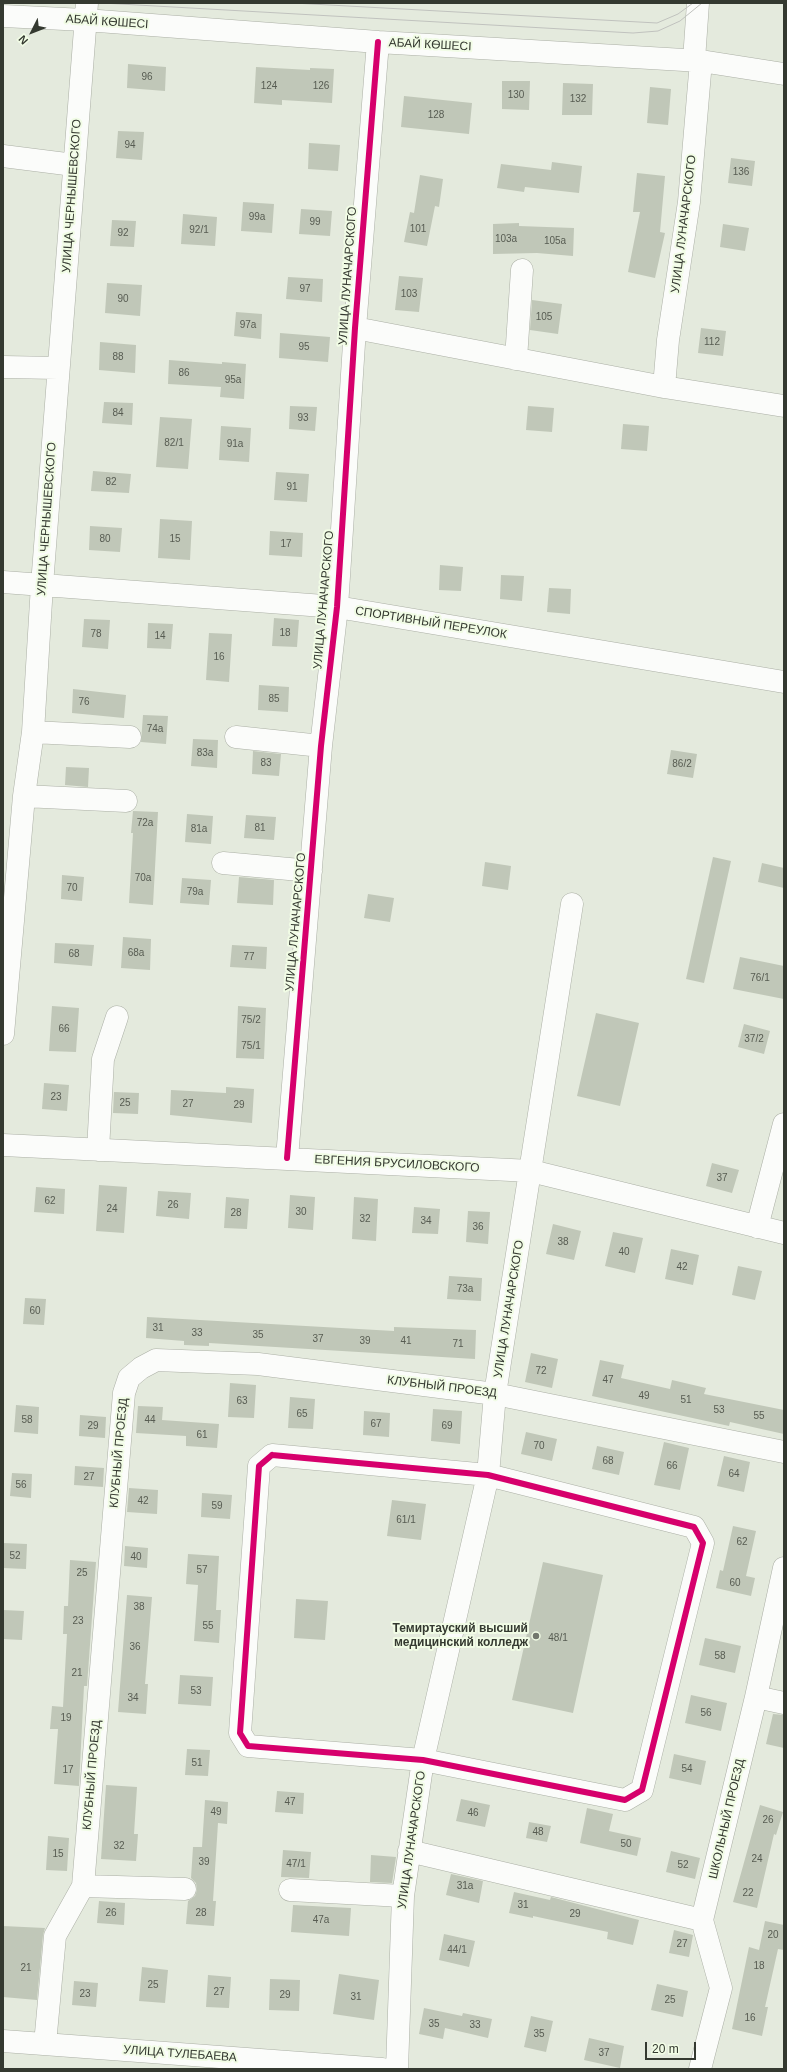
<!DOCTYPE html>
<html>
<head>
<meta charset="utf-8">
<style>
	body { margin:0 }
	#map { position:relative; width:787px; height:2072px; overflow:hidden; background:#e4eadd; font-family:Helvetica,sans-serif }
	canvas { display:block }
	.frame { position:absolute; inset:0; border:4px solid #343930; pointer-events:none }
	.north { position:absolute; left:12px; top:12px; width:40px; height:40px; -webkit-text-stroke:3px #f1fce5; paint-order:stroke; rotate:228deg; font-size:11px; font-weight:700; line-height:16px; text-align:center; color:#343930 }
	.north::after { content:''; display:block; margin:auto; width:14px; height:18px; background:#343930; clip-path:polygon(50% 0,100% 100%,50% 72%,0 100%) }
	.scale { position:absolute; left:645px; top:2042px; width:51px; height:18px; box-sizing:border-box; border:2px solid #343930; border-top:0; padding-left:5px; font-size:12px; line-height:14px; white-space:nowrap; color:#343930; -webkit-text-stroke:3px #f1fce5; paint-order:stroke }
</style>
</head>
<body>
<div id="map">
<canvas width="787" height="2072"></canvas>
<div class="frame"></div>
<div class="north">N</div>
<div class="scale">20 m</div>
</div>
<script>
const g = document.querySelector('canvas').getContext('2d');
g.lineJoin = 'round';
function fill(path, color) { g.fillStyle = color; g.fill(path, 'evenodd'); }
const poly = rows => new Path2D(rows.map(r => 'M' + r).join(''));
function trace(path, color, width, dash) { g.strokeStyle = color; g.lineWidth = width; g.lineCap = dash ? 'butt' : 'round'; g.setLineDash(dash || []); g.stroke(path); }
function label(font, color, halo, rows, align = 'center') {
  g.font = font + ' Helvetica,sans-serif'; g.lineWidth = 4; g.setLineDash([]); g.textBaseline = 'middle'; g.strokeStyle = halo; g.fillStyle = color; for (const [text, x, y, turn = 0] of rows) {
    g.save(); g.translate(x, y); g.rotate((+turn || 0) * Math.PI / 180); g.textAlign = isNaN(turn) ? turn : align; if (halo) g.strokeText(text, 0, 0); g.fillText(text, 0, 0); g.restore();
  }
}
fill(poly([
	[128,64,166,67,165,91,127,88],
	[256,67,310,70,310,68,334,69,332,103,282,100,282,105,254,103],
	[502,81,530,81,529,110,502,109],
	[563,83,593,84,592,115,562,115],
	[650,87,671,89,668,125,647,123],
	[404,96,472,103,469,134,401,127],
	[118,131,144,132,142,160,116,158],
	[309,143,340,145,338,171,308,169],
	[731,158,755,161,752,186,728,183],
	[552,162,582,166,579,193,525,187,524,192,497,188,501,164,551,170],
	[637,173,665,176,660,232,665,233,655,278,628,272,640,212,633,212],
	[420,175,443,179,439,207,435,206,427,246,404,242,410,212,414,213],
	[243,202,274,204,272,233,241,231],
	[301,209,332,211,330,236,299,234],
	[183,214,217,217,215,246,181,244],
	[112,220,136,221,134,247,110,246],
	[519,223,519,226,574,228,573,256,537,253,493,254,493,224],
	[723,224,749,228,745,251,720,247],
	[399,276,423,278,419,312,395,310],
	[288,277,323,279,322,302,286,299],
	[107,283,142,285,140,316,105,313],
	[532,300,562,304,558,334,530,330],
	[236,312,262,314,261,339,234,336],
	[701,328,726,331,723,356,698,353],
	[280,333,330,337,328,362,279,358],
	[100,342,136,345,135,373,99,370],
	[169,360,222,364,222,362,246,364,244,399,220,397,221,387,168,384],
	[104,402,133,403,132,425,102,423],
	[290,406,317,407,315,431,289,429],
	[528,406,554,408,552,432,526,430],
	[160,417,192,419,188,469,156,467],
	[623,424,649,426,647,451,621,449],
	[221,426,251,428,249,462,219,460],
	[93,471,131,474,129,493,91,491],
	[276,472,309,474,307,502,274,500],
	[160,519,192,521,190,560,158,558],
	[90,526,122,528,120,552,89,550],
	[270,531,303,533,302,557,269,555],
	[440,565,463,567,461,591,439,590],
	[501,575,524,576,522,601,500,599],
	[549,588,571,589,570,614,547,612],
	[274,618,299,620,297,647,272,646],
	[84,619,110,620,108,649,82,647],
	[148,623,173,624,171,649,147,648],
	[209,633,232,634,229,682,206,680],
	[259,685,289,687,288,712,258,710],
	[73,689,126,695,124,718,72,713],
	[143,715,168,716,166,744,141,742],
	[193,739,218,740,217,768,191,766],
	[671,750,697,754,693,778,667,774],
	[253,751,281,754,279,776,252,774],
	[66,767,89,768,88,787,65,785],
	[133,811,158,812,153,905,129,903,133,833,131,833],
	[187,814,213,816,211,844,185,842],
	[246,815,276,817,274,840,244,838],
	[713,857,731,861,704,983,686,979],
	[485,862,511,866,508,890,482,886],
	[762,863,784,868,784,888,758,882],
	[62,875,84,877,82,901,61,899],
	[239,877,274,880,273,905,237,903],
	[182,878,211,880,209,905,180,903],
	[368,894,394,898,390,922,364,918],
	[123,937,151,939,150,970,121,968],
	[55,943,94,945,92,966,54,963],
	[232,945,267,947,266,969,230,967],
	[740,957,784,966,784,999,733,989],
	[52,1006,79,1008,76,1052,49,1051],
	[238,1006,266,1008,264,1059,236,1058],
	[596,1013,639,1023,620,1106,577,1096],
	[744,1024,770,1031,764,1054,738,1047],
	[44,1083,69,1085,67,1111,42,1109],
	[226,1087,254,1089,252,1123,170,1115,171,1090,226,1093],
	[114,1092,139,1093,138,1114,113,1113],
	[712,1163,739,1170,732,1193,706,1186],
	[99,1185,127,1187,124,1233,96,1231],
	[36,1187,65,1189,64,1214,34,1212],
	[158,1191,191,1193,189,1219,156,1216],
	[290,1195,315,1197,313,1230,288,1228],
	[226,1197,249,1199,247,1229,224,1228],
	[354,1197,378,1199,376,1241,352,1239],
	[414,1207,440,1209,438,1234,412,1233],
	[468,1211,490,1212,488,1244,466,1242],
	[553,1224,581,1231,574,1260,546,1254],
	[613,1232,643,1238,635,1273,605,1266],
	[671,1249,699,1255,693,1285,665,1279],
	[738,1266,762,1271,755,1300,732,1295],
	[449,1276,482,1278,481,1301,447,1299],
	[25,1298,46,1299,44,1325,23,1324],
	[147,1317,394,1331,394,1327,476,1330,475,1359,209,1343,209,1346,184,1345,184,1341,146,1338],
	[531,1353,558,1359,552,1388,525,1382],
	[600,1360,624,1365,621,1378,670,1389,672,1380,706,1388,704,1394,784,1410,784,1434,730,1422,729,1426,592,1396],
	[230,1383,256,1385,254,1418,228,1417],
	[290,1397,315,1399,313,1429,288,1428],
	[16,1405,39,1407,38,1434,14,1432],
	[138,1406,163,1407,162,1420,219,1424,217,1448,186,1446,186,1436,136,1433],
	[433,1409,462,1411,460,1444,431,1441],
	[364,1411,390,1413,389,1437,363,1435],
	[80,1415,106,1417,105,1438,79,1436],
	[526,1432,557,1439,552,1461,521,1454],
	[664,1442,689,1448,680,1490,654,1485],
	[597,1446,624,1452,619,1475,592,1469],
	[724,1456,750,1462,744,1492,717,1486],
	[75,1466,104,1468,103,1487,74,1485],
	[12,1473,32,1474,31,1498,10,1496],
	[129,1488,158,1490,157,1514,127,1512],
	[202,1493,232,1495,230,1519,201,1517],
	[392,1500,426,1504,421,1540,387,1536],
	[733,1526,756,1531,746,1576,755,1578,751,1596,716,1588,720,1570,723,1571],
	[3,1543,27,1544,26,1569,3,1568],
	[125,1546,148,1548,147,1568,124,1566],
	[188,1554,219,1556,216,1610,221,1610,219,1643,194,1641,198,1585,186,1584],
	[70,1560,96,1562,87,1686,84,1686,79,1786,54,1784,58,1729,50,1729,52,1706,63,1707,67,1634,63,1634,64,1606,68,1606],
	[543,1562,603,1575,573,1713,512,1700],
	[127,1595,152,1597,145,1684,148,1684,146,1714,118,1712],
	[296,1599,328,1601,325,1640,294,1638],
	[3,1610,24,1611,22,1640,3,1639],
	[705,1638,741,1646,735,1673,699,1665],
	[180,1675,213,1677,211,1706,178,1704],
	[691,1695,727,1703,721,1731,685,1723],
	[773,1714,784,1715,784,1748,766,1744],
	[187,1749,210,1750,208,1776,185,1775],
	[674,1754,706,1761,701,1785,669,1778],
	[106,1785,137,1787,134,1834,138,1834,136,1861,101,1859],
	[277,1791,304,1793,303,1814,275,1812],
	[461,1799,490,1805,485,1827,456,1821],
	[205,1800,228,1802,227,1824,218,1823,213,1901,216,1901,214,1926,186,1924,188,1901,195,1896,197,1890,196,1883,191,1878,193,1847,202,1847],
	[760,1805,783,1812,776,1835,774,1834,757,1908,733,1902],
	[587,1808,613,1814,609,1831,641,1838,637,1856,580,1843],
	[529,1822,551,1826,547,1842,526,1838],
	[48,1836,69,1838,67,1871,46,1870],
	[283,1850,311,1852,309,1878,281,1877],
	[671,1851,700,1858,695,1879,666,1872],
	[371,1855,396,1857,392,1883,370,1882],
	[451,1874,483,1881,479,1903,446,1895],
	[514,1892,550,1900,551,1897,639,1920,633,1945,607,1939,608,1932,533,1916,533,1918,509,1913],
	[99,1901,125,1903,124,1925,97,1923],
	[293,1905,351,1908,349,1936,291,1932],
	[765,1921,784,1925,784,1950,778,1949,765,2007,768,2007,762,2036,732,2029,749,1947,759,1950],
	[3,1926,45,1928,43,1935,37,2000,3,1997],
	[674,1930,693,1935,689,1957,669,1953],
	[444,1934,475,1941,469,1967,439,1960],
	[142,1967,168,1970,165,2003,139,2001],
	[339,1974,379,1980,374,2020,333,2014],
	[208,1975,231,1977,229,2008,206,2007],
	[270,1979,300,1980,299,2011,269,2010],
	[74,1981,98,1983,96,2007,72,2005],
	[657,1984,688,1991,683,2017,651,2010],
	[424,2008,462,2016,463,2013,492,2019,488,2038,445,2028,443,2039,419,2034],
	[531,2016,553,2021,546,2052,524,2047],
	[589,2038,624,2046,620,2068,584,2060]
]), '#c0c7b8');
const minor = poly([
	[3,16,85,20,378,42,701,61,784,74],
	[694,60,698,3],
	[3,156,74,165],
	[355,328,664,387,784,406],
	[516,359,522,270],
	[3,367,58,368],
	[664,387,668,340,689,202,701,61],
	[3,582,337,607,784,682],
	[33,732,130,737],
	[236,737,321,746],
	[24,796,126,801],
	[223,863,311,871],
	[3,1034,24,796,33,732,42,585,87,3],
	[3,1145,531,1171,784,1233],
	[98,1150,103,1059,117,1017],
	[287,1158,321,746,337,607,355,328,378,42],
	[757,1227,784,1124],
	[272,1455,488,1475,694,1527,703,1543,642,1790,625,1800,423,1760,248,1746,240,1733,259,1466,272,1455],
	[756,1697,784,1703],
	[409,1851,702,1920],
	[83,1886,185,1889],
	[290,1890,403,1896],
	[3,2041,382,2069],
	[45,2044,55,1936,83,1886,124,1393,129,1378,141,1368,156,1360,258,1364,495,1394,784,1452],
	[397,2069,403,1896,423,1760,488,1475,495,1394,572,904],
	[700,2069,721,1988,702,1920,756,1697,784,1568]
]);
trace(minor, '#abafa5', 23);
trace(minor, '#fbfcfa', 22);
trace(poly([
	[102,3,633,33,658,31,680,21,702,3],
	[293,3,657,23,678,14,693,3]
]), '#c0c2be', 1);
trace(poly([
	[287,1158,321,746,337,607,355,328,378,42],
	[272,1455,488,1475,694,1527,703,1543,642,1790,625,1800,423,1760,248,1746,240,1733,259,1466,272,1455]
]), '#d6006c', 6);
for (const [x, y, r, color] of [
	[536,1636,4,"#72776d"]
]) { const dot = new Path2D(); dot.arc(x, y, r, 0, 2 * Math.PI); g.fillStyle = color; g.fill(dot); trace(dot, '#f1fce5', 1.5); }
label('10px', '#575c52', null, [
	["96",147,77],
	["124",269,86],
	["126",321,86],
	["130",516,95],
	["132",578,99],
	["128",436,115],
	["94",130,145],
	["136",741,172],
	["99а",257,217],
	["99",315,222],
	["101",418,229],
	["92/1",199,230],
	["92",123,233],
	["103а",506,239],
	["105а",555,241],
	["97",305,289],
	["103",409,294],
	["90",123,299],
	["105",544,317],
	["97а",248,325],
	["112",712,342],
	["95",304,347],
	["88",118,357],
	["86",184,373],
	["95а",233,380],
	["84",118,413],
	["93",303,418],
	["82/1",174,443],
	["91а",235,444],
	["82",111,482],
	["91",292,487],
	["80",105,539],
	["15",175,539],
	["17",286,544],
	["18",285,633],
	["78",96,634],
	["14",160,636],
	["16",219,657],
	["85",274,699],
	["76",84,702],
	["74а",155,729],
	["83а",205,753],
	["83",266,763],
	["86/2",682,764],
	["72а",145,823],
	["81",260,828],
	["81а",199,829],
	["70а",143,878],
	["70",72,888],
	["79а",195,892],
	["68а",136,953],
	["68",74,954],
	["77",249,957],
	["76/1",760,978],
	["75/2",251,1020],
	["66",64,1029],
	["37/2",754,1039],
	["75/1",251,1046],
	["23",56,1097],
	["25",125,1103],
	["27",188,1104],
	["29",239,1105],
	["37",722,1178],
	["62",50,1201],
	["26",173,1205],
	["24",112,1209],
	["30",301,1212],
	["28",236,1213],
	["32",365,1219],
	["34",426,1221],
	["36",478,1227],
	["38",563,1242],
	["40",624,1252],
	["42",682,1267],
	["73а",465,1289],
	["60",35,1311],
	["31",158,1328],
	["33",197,1333],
	["35",258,1335],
	["37",318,1339],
	["39",365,1341],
	["41",406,1341],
	["71",458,1344],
	["72",541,1371],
	["47",608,1380],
	["49",644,1396],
	["51",686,1400],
	["63",242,1401],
	["53",719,1410],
	["65",302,1414],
	["55",759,1416],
	["58",27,1420],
	["44",150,1420],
	["67",376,1424],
	["29",93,1426],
	["69",447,1426],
	["61",202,1435],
	["70",539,1446],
	["68",608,1461],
	["66",672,1466],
	["64",734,1474],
	["27",89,1477],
	["56",21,1485],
	["42",143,1501],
	["59",217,1506],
	["61/1",406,1520],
	["62",742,1542],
	["52",15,1556],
	["40",136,1557],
	["57",202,1570],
	["25",82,1573],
	["60",735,1583],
	["38",139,1607],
	["23",78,1621],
	["55",208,1626],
	["48/1",558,1638],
	["36",135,1647],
	["58",720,1656],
	["21",77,1673],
	["53",196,1691],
	["34",133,1698],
	["56",706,1713],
	["19",66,1718],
	["51",197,1763],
	["54",687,1769],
	["17",68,1770],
	["47",290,1802],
	["49",216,1812],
	["46",473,1813],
	["26",768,1820],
	["48",538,1832],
	["50",626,1844],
	["32",119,1846],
	["15",58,1854],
	["24",757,1859],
	["39",204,1862],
	["47/1",296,1864],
	["52",683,1865],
	["31а",465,1886],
	["22",748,1893],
	["31",523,1905],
	["26",111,1913],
	["28",201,1913],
	["29",575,1914],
	["47а",321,1920],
	["20",773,1935],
	["27",682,1944],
	["44/1",457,1950],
	["18",759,1966],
	["21",26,1968],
	["25",153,1985],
	["27",219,1992],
	["23",85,1994],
	["29",285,1995],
	["31",356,1997],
	["25",670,2000],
	["16",750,2018],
	["35",434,2024],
	["33",475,2025],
	["35",539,2034],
	["37",604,2053]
]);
label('12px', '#343930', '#f1fce5', [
	["АБАЙ КӨШЕСІ",107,22,4],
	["АБАЙ КӨШЕСІ",430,45,3],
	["УЛИЦА ЧЕРНЫШЕВСКОГО",72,196,-86],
	["УЛИЦА ЛУНАЧАРСКОГО",684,224,-83],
	["УЛИЦА ЛУНАЧАРСКОГО",348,276,-86],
	["УЛИЦА ЧЕРНЫШЕВСКОГО",47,519,-86],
	["УЛИЦА ЛУНАЧАРСКОГО",324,600,-85],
	["СПОРТИВНЫЙ ПЕРЕУЛОК",431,623,9],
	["УЛИЦА ЛУНАЧАРСКОГО",296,922,-85],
	["ЕВГЕНИЯ БРУСИЛОВСКОГО",397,1164,3],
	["УЛИЦА ЛУНАЧАРСКОГО",509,1309,-81],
	["КЛУБНЫЙ ПРОЕЗД",442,1387,7],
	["КЛУБНЫЙ ПРОЕЗД",119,1453,-85],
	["КЛУБНЫЙ ПРОЕЗД",92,1775,-85],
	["ШКОЛЬНЫЙ ПРОЕЗД",727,1819,-77],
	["УЛИЦА ЛУНАЧАРСКОГО",412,1840,-82],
	["УЛИЦА ТУЛЕБАЕВА",180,2054,4]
]);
label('bold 12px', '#343930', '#f1fce5', [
	["Темиртауский высший",528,1629],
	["медицинский колледж",528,1643]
], 'right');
</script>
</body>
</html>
